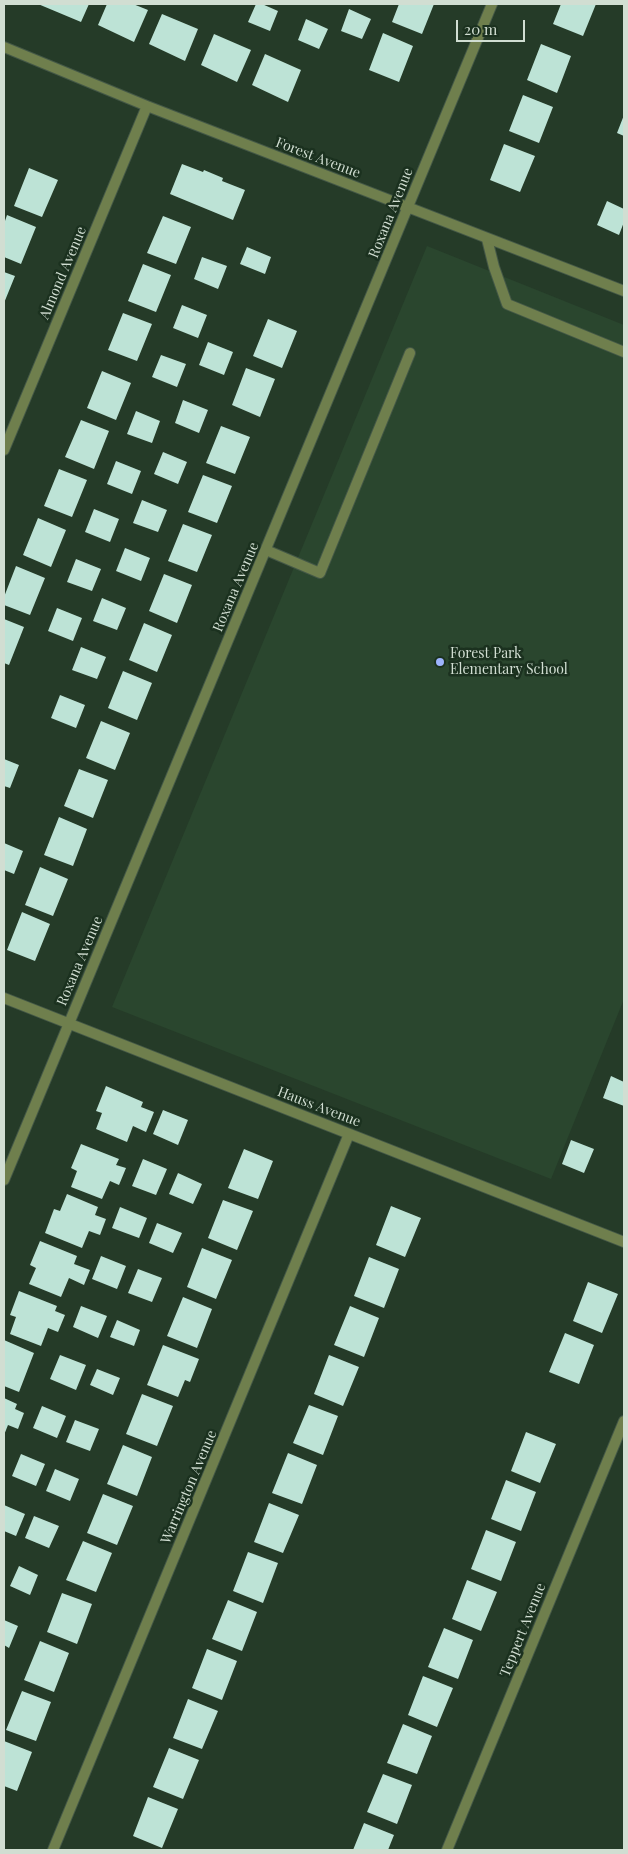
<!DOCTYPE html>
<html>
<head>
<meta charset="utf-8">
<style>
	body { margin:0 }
	#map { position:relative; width:628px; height:1854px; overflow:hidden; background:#253b28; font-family:"Playfair Display",serif }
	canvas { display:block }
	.frame { position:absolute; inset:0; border:5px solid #d1ded2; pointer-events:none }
	.scale { position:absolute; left:456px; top:20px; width:69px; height:22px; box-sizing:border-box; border:2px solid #d1ded2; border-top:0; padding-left:6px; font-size:15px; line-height:18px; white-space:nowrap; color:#d1ded2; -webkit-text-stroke:4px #1b311f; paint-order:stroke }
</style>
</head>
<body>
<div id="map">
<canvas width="628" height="1854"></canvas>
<div class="frame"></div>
<div class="scale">20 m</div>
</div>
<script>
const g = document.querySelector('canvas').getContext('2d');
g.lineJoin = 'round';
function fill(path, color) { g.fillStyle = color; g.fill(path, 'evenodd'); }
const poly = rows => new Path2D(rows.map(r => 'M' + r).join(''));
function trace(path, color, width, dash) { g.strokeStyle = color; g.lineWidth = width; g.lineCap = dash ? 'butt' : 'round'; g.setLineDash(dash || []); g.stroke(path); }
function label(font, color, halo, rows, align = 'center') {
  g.font = font + ' "Playfair Display",serif'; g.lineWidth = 5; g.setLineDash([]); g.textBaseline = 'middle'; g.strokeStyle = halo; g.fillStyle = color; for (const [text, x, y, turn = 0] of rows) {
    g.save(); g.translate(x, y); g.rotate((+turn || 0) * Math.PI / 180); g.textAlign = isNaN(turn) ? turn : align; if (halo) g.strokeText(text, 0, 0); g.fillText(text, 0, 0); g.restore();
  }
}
fill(poly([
	[427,246,624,325,624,999,551,1179,112,1007]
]), '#2a462e');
fill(poly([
	[38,4,89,4,81,22],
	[107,4,133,4,148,10,134,42,98,25],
	[256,4,262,4,278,11,270,31,248,22],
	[399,4,434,4,422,34,392,22],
	[561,4,596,4,583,36,553,24],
	[349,9,371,19,362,39,341,31],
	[162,14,198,29,185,61,149,44],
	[306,19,328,29,319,49,298,40],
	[383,33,413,46,399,82,369,70],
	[214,34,251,50,237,82,201,65],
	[541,44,571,56,557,93,527,80],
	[265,54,301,70,288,102,252,85],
	[523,95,553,107,539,143,509,131],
	[624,115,624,136,617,133],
	[504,144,535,156,520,192,490,180],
	[182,164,203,172,204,170,223,178,222,181,245,190,233,220,170,194],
	[29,168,58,180,42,217,14,206],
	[607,201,624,209,624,222,619,235,597,225],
	[7,215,36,227,21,264,4,257,4,224],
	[163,216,191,227,176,264,147,253],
	[247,247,271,257,265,274,240,264],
	[202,257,227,266,218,289,194,279],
	[143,264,171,275,156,312,128,301],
	[4,272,15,276,4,303],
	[182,305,207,315,198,338,173,328],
	[123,313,152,324,137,361,108,350],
	[268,319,297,331,282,368,253,356],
	[208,342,233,352,224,375,199,365],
	[161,355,186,364,177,387,152,377],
	[246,368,275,379,260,417,232,405],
	[102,371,131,383,116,420,87,408],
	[183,400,208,410,199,433,175,423],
	[136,411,160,421,152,443,127,434],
	[81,420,109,431,94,469,65,457],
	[221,426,250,437,235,474,206,463],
	[163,452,187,462,178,484,154,474],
	[116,461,141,471,132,494,107,484],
	[59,469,87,480,72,517,44,506],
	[203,475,232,486,217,523,188,512],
	[142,500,167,510,158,532,133,523],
	[94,509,119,519,110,542,85,532],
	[38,518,66,530,51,567,23,555],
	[183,524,212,535,197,572,168,561],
	[125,548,150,558,141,581,116,571],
	[76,559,101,569,92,591,67,582],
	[16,566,45,578,30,615,4,605,4,597],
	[164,574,192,585,177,623,149,611],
	[102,598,126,608,117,630,93,621],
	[57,608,82,618,73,641,48,631],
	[4,619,24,627,9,665,4,663],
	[144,623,172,635,157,672,129,660],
	[81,647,106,657,97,679,72,670],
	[123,671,152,683,137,720,108,708],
	[60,695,85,705,76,728,51,718],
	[101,721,130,733,115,770,86,758],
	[4,759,19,765,10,788,4,786],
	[79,769,108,780,93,818,64,806],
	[59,817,87,829,73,866,44,855],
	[4,843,23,851,14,874,4,870],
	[40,867,68,879,53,916,25,905],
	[22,912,50,924,35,961,7,950],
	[611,1076,624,1082,624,1106,603,1098],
	[106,1086,143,1102,141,1107,154,1112,146,1132,133,1126,127,1142,96,1129,102,1113,96,1111],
	[163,1110,188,1120,178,1145,153,1134],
	[571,1140,594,1149,584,1173,562,1164],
	[81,1144,119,1159,116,1165,126,1168,119,1185,110,1181,102,1199,71,1187,77,1171,71,1168],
	[244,1149,273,1161,258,1199,228,1188],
	[143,1159,167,1169,156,1195,132,1186],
	[178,1173,202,1184,193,1204,169,1194],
	[67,1194,98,1207,95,1215,106,1219,100,1235,89,1231,82,1248,45,1233,54,1209,60,1211],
	[223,1200,253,1211,237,1250,208,1238],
	[391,1206,421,1218,405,1257,376,1245],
	[120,1207,147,1218,139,1238,112,1228],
	[157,1223,182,1233,173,1253,149,1243],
	[40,1241,77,1256,74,1264,90,1270,84,1285,69,1278,61,1297,29,1284,36,1268,30,1265],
	[202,1248,232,1260,216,1299,187,1287],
	[101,1256,126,1266,117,1289,92,1279],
	[369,1257,399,1269,384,1308,354,1296],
	[138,1269,162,1278,152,1302,128,1293],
	[588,1282,618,1294,602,1333,573,1321],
	[19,1291,57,1306,55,1311,65,1315,58,1332,48,1328,41,1346,10,1334,16,1317,10,1315],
	[183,1297,212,1309,197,1348,167,1336],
	[81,1306,107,1316,98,1338,73,1327],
	[350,1306,379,1318,364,1357,334,1345],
	[117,1320,140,1330,134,1346,110,1337],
	[565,1333,594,1345,579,1384,549,1372],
	[4,1340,34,1353,19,1392,4,1386],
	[163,1345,199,1359,190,1382,185,1380,178,1397,147,1385],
	[60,1355,86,1365,76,1390,50,1379],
	[329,1355,359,1367,343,1406,314,1394],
	[97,1369,120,1378,113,1395,90,1385],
	[142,1394,173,1406,157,1446,126,1434],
	[4,1398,17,1404,15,1409,24,1413,18,1429,8,1425,4,1435],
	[309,1405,338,1416,323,1455,293,1443],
	[42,1406,66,1416,57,1438,33,1428],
	[75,1420,99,1429,90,1451,66,1442],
	[526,1432,556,1444,540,1483,511,1471],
	[123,1445,152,1457,137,1496,107,1484],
	[288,1453,317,1465,302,1504,272,1493],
	[21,1454,45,1464,36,1486,12,1476],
	[55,1469,79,1479,70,1501,46,1491],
	[506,1480,536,1492,521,1531,491,1519],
	[103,1494,133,1506,117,1545,87,1533],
	[269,1503,299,1515,283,1553,254,1542],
	[4,1505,25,1514,16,1536,4,1531],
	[34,1516,59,1526,49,1548,25,1538],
	[486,1530,516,1542,501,1581,471,1569],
	[83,1541,112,1553,96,1592,66,1580],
	[248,1552,278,1563,263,1603,233,1591],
	[19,1566,38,1575,30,1595,10,1586],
	[467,1580,497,1592,481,1631,452,1619],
	[62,1593,92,1604,77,1644,47,1632],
	[228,1600,257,1612,242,1651,212,1639],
	[4,1620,18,1626,9,1648,4,1645],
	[444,1628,473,1640,458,1679,428,1667],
	[40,1641,69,1653,54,1692,24,1680],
	[207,1649,237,1661,222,1700,192,1688],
	[423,1676,453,1688,437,1727,408,1715],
	[22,1691,51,1702,36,1741,6,1730],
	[188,1699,218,1711,202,1749,173,1738],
	[403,1724,432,1736,417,1774,387,1763],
	[4,1741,32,1752,17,1791,4,1786],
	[169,1748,199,1760,183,1799,153,1787],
	[383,1774,412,1785,397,1824,367,1812],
	[148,1797,178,1809,162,1848,133,1836],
	[364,1823,394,1835,388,1850,353,1850]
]), '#bde3d6');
const lane = poly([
	[487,239,494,267,507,304,624,352],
	[266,550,320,573,410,353]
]);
const street = poly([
	[4,47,147,106,624,291],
	[4,450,147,106],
	[4,998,624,1242],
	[4,1180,492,4],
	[53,1850,349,1134],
	[447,1850,624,1421]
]);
trace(lane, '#445847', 12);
trace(street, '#445847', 12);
trace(lane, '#6f7f4d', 10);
trace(street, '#6f7f4d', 10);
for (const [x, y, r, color] of [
	[440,662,5,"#9db4fd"]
]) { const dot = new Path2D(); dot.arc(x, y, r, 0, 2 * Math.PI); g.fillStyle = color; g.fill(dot); trace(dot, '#1b311f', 2); }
label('14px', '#d1ded2', '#1b311f', [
	["Forest Avenue",318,158,21],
	["Roxana Avenue",391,213,-68],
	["Almond Avenue",63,273,-67],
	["Roxana Avenue",236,587,-67],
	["Roxana Avenue",80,961,-67],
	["Hauss Avenue",319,1107,21],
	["Warrington Avenue",189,1487,-67],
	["Teppert Avenue",523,1630,-68]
]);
label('14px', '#d1ded2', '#1b311f', [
	["Forest Park",450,654],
	["Elementary School",450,670]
], 'left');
</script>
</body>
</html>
